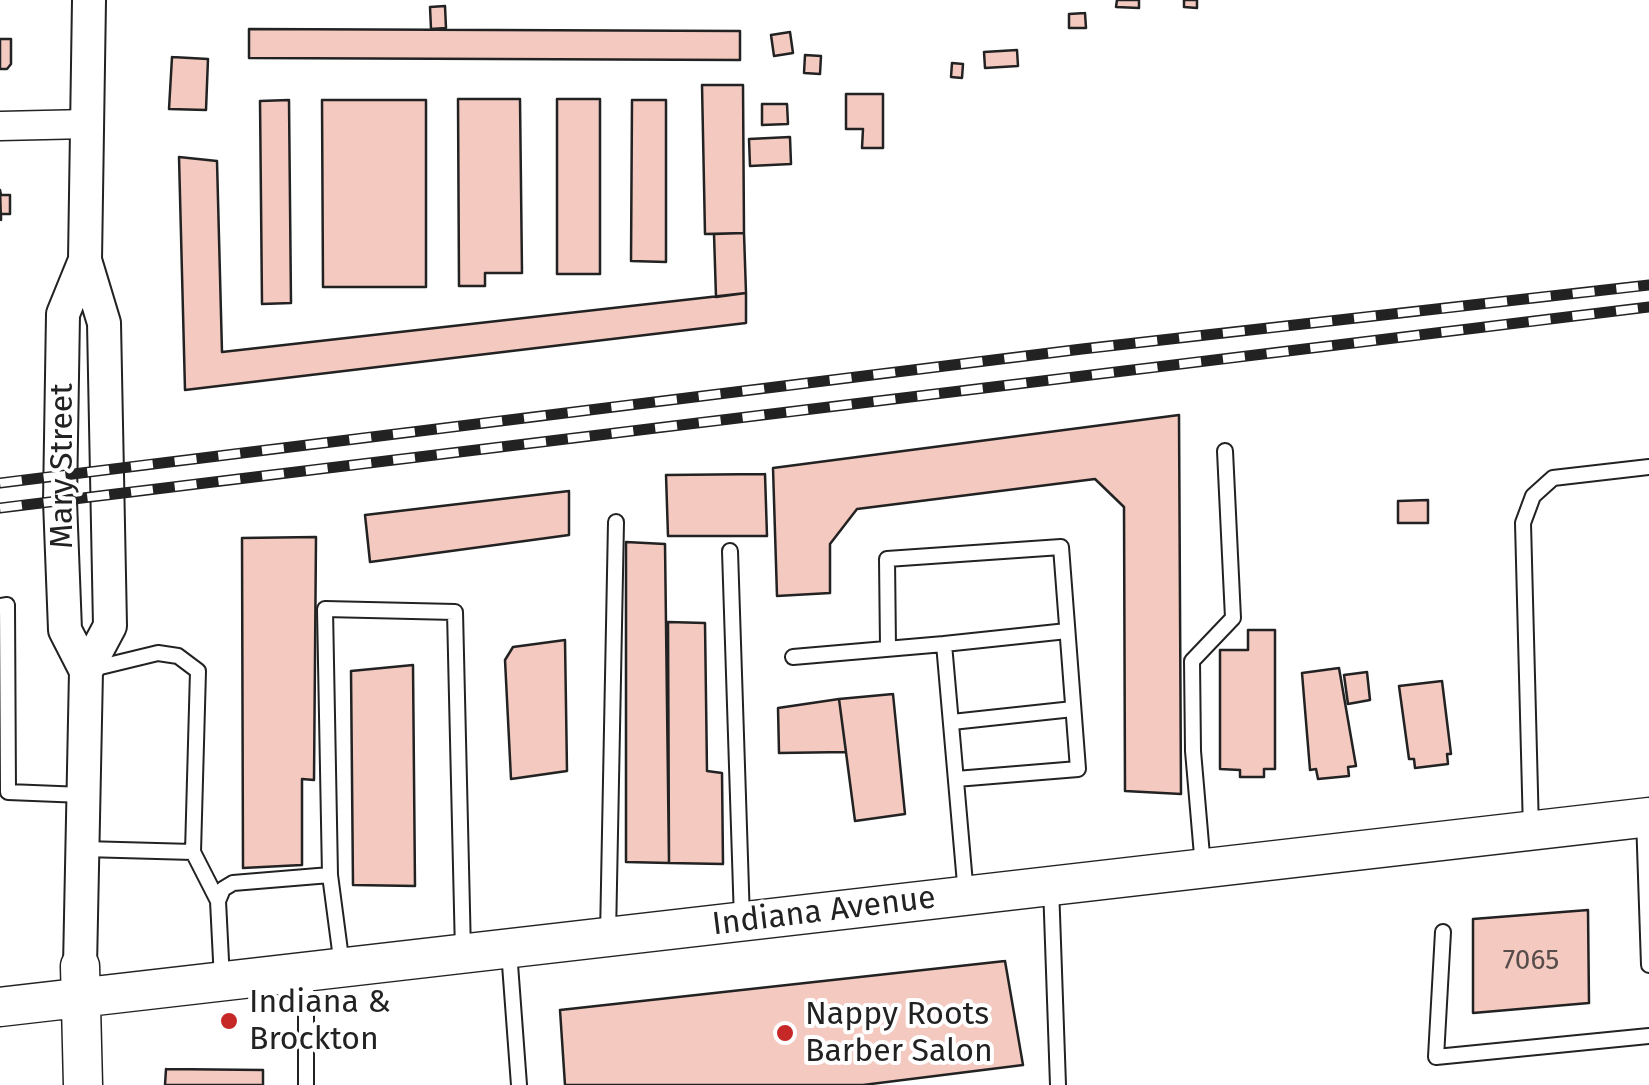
<!DOCTYPE html>
<html>
<head>
<meta charset="utf-8">
<style>
	body { margin:0 }
	canvas { display:block; background:#fff }
</style>
</head>
<body>
<canvas width="1649" height="1085"></canvas>
<script>
const g = document.querySelector('canvas').getContext('2d');
g.lineJoin = 'round';
function fill(path, color) { g.fillStyle = color; g.fill(path, 'evenodd'); }
const poly = rows => new Path2D(rows.map(r => 'M' + r).join(''));
function trace(path, color, width, dash) { g.strokeStyle = color; g.lineWidth = width; g.lineCap = dash ? 'butt' : 'round'; g.setLineDash(dash || []); g.stroke(path); }
function label(font, color, halo, rows, align = 'center') {
  g.font = font + ' "Fira Sans",sans-serif'; g.lineWidth = 8; g.setLineDash([]); g.textBaseline = 'middle'; g.strokeStyle = halo; g.fillStyle = color; for (const [text, x, y, turn = 0] of rows) {
    g.save(); g.translate(x, y); g.rotate((+turn || 0) * Math.PI / 180); g.textAlign = isNaN(turn) ? turn : align; if (halo) g.strokeText(text, 0, 0); g.fillText(text, 0, 0); g.restore();
  }
}
const building = poly([
	[1117,0,1139,0,1139,8,1116,7,1117,0],
	[1184,0,1197,0,1197,8,1184,7,1184,0],
	[445,6,446,28,431,29,430,7,445,6],
	[1085,13,1086,28,1069,28,1069,14,1085,13],
	[249,29,740,31,740,60,249,58,249,29],
	[790,32,793,53,774,56,771,35,790,32],
	[0,39,11,39,11,64,7,69,0,69,0,39],
	[1017,50,1018,66,985,68,984,52,1017,50],
	[805,55,821,56,820,74,804,73,805,55],
	[172,57,208,59,206,110,169,109,172,57],
	[952,63,963,64,962,78,951,77,952,63],
	[702,85,743,85,744,233,705,234,702,85],
	[846,94,883,94,883,148,862,148,863,129,846,129,846,94],
	[458,99,520,99,522,273,485,273,485,286,459,286,458,99],
	[557,99,600,99,600,274,557,274,557,99],
	[289,100,291,303,262,304,260,101,289,100],
	[322,100,426,100,426,287,323,287,322,100],
	[632,100,666,100,666,262,631,261,632,100],
	[762,104,787,104,788,124,762,125,762,104],
	[790,137,791,164,750,166,749,139,790,137],
	[179,157,217,161,222,352,746,293,746,323,185,390,179,157],
	[0,190,1,195,10,195,10,214,1,214,1,220,0,190],
	[744,233,746,293,716,297,714,234,744,233],
	[1179,415,1181,794,1125,791,1124,507,1095,479,857,509,830,544,830,593,777,596,773,468,1179,415],
	[765,474,767,536,668,536,666,475,765,474],
	[569,491,569,535,370,562,365,515,569,491],
	[1428,500,1428,523,1398,523,1398,501,1428,500],
	[316,537,314,780,302,779,302,865,243,868,242,538,316,537],
	[626,542,665,544,669,863,626,862,626,542],
	[668,622,705,623,707,771,722,773,723,864,669,863,668,622],
	[1248,630,1275,630,1275,769,1264,769,1264,777,1240,777,1240,770,1220,769,1220,650,1248,650,1248,630],
	[565,640,567,771,511,779,505,660,513,647,565,640],
	[413,665,415,886,353,885,351,671,413,665],
	[1339,668,1356,766,1348,767,1349,776,1318,779,1316,769,1310,770,1302,673,1339,668],
	[1367,672,1370,700,1348,704,1344,675,1367,672],
	[1442,681,1451,754,1447,754,1448,764,1415,768,1414,759,1409,759,1399,686,1442,681],
	[893,694,905,814,855,821,839,699,893,694],
	[839,699,846,752,779,753,778,708,839,699],
	[1588,910,1589,1003,1473,1013,1473,919,1588,910],
	[1005,961,1023,1065,863,1085,565,1085,560,1010,1005,961],
	[166,1069,263,1070,263,1085,165,1085,166,1069]
]);
fill(building, '#f3c9c0');
trace(building, '#222', 2.5);
const service = poly([
	[730,551,742,920],
	[0,606,7,605,8,792,83,795],
	[944,644,1067,631],
	[888,647,887,559,1061,547,1078,769,956,779],
	[793,657,944,644,966,895],
	[92,669,158,653,178,656,198,671,193,852,218,901],
	[952,722,1073,709],
	[1644,818,1649,965],
	[1531,830,1523,523,1533,496,1553,478,1649,467],
	[84,849,193,852],
	[1203,867,1193,751,1192,661,1233,618,1225,451],
	[1051,886,1058,1085],
	[1443,932,1436,1057,1649,1036],
	[608,936,616,522],
	[509,951,519,1085],
	[342,966,330,875,325,609,455,612,463,952],
	[306,972,306,1085],
	[222,980,218,901,223,889,233,883,330,875]
]);
const minor = poly([
	[0,126,88,124]
]);
const tertiary = poly([
	[85,260,63,314,60,501,65,630,86,671],
	[80,966,86,671,110,626,104,323,85,260,89,0]
]);
const secondary = poly([
	[80,966,83,1085],
	[0,1007,1649,817]
]);
trace(service, '#222', 18);
trace(minor, '#222', 31);
trace(tertiary, '#222', 36);
trace(secondary, '#222', 41);
trace(service, '#fff', 14);
trace(minor, '#fff', 28);
trace(tertiary, '#fff', 32);
trace(secondary, '#fff', 38);
const rail = poly([
	[0,483,1082,349,1649,285],
	[0,508,1649,307]
]);
trace(rail, '#222', 11);
trace(rail, '#fff', 8, [22]);
for (const [x, y, r, color] of [
	[229,1021,10,"#c62828"],
	[785,1033,10,"#c62828"]
]) { const dot = new Path2D(); dot.arc(x, y, r, 0, 2 * Math.PI); g.fillStyle = color; g.fill(dot); trace(dot, '#fff', 4); }
label('28px', '#564c4a', null, [
	["7065",1531,961]
]);
label('32px', '#222', '#fff', [
	["Mary Street",63,466,-90],
	["Indiana Avenue",824,912,-7]
]);
label('32px', '#222', '#fff', [
	["Indiana &",249,1003],
	["Brockton",249,1040],
	["Nappy Roots",805,1015],
	["Barber Salon",805,1052]
], 'left');
</script>
</body>
</html>
